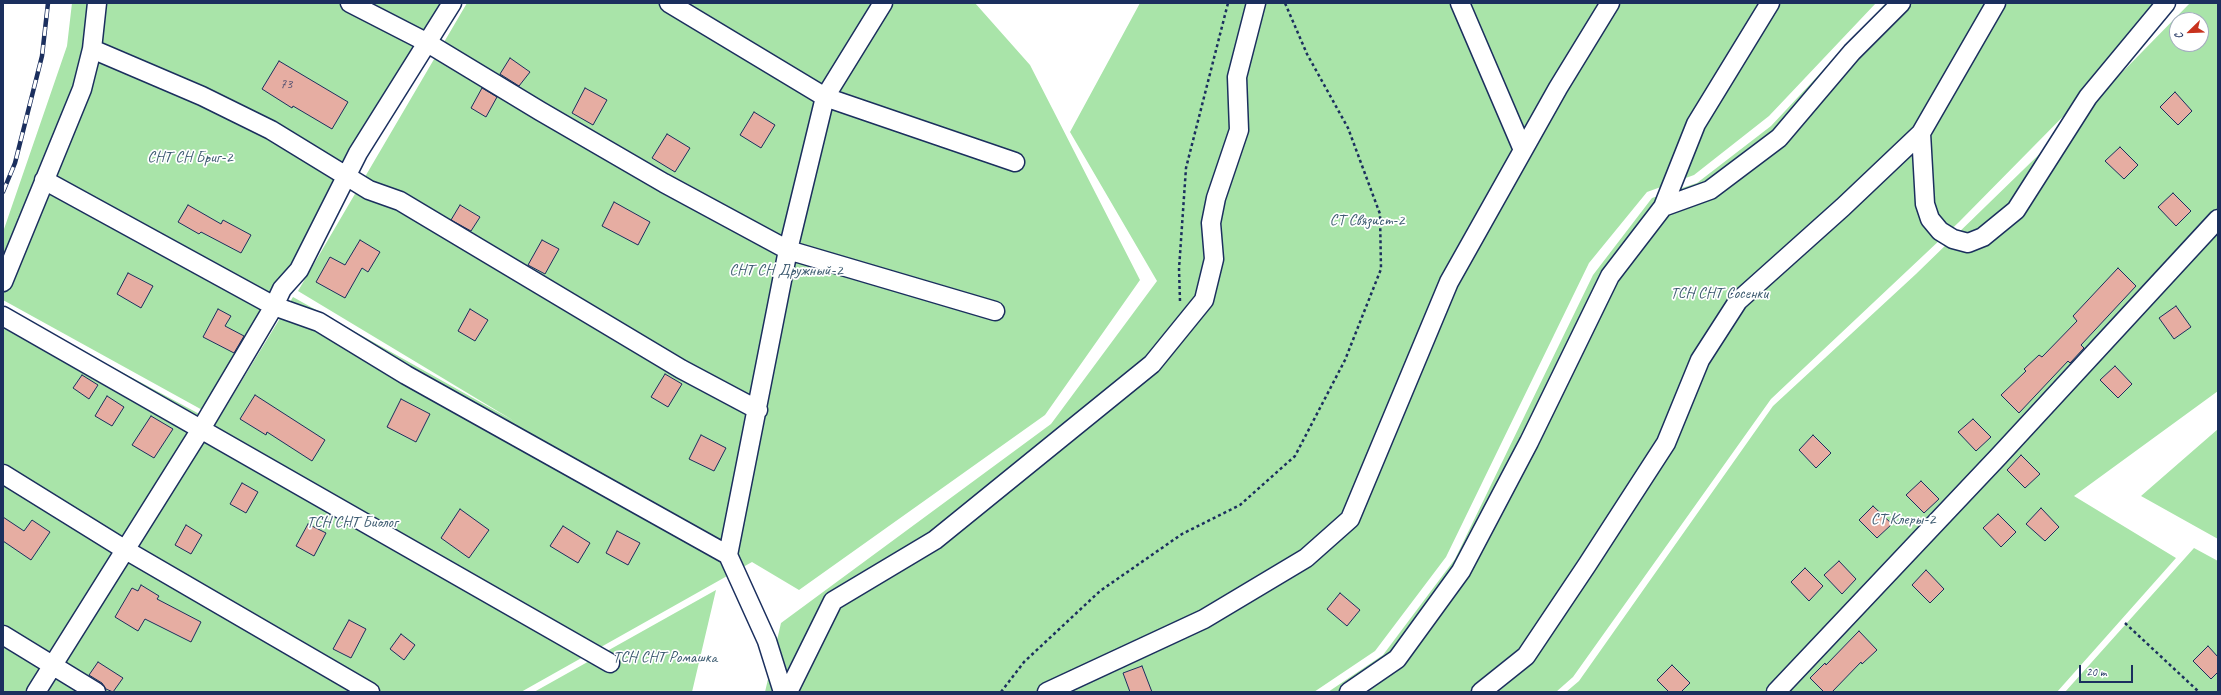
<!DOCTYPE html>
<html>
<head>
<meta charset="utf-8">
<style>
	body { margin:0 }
	#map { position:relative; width:2221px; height:695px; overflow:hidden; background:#fff; font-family:Caveat,sans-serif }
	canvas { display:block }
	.frame { position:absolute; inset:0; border:4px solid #1b2f5e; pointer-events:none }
	.north { position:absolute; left:2169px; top:12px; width:40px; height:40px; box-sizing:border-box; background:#fff; border:1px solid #a4acbf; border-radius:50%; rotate:247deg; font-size:11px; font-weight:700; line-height:16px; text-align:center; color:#1b2f5e }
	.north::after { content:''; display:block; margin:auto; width:14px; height:18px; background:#c8321e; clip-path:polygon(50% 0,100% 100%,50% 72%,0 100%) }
	.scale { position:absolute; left:2079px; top:665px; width:54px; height:18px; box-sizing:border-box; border:2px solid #1b2f5e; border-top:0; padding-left:5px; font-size:12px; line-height:14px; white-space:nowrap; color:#1b2f5e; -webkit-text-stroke:3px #fff; paint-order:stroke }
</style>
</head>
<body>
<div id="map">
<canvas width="2221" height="695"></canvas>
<div class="frame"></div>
<div class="north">С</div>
<div class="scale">20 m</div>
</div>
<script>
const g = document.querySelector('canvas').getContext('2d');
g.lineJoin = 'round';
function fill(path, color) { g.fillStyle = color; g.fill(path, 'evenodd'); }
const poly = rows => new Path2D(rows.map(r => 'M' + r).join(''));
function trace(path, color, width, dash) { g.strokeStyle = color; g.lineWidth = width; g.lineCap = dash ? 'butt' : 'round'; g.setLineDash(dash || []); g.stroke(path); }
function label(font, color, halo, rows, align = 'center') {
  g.font = font + ' Caveat,sans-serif'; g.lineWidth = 3.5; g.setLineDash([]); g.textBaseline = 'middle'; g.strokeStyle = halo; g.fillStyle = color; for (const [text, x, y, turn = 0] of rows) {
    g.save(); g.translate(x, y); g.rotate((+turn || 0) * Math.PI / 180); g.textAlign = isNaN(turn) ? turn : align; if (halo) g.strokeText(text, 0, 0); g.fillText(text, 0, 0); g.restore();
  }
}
fill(poly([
	[72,3,457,3,215,417,3,300,3,232,67,46],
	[467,3,975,3,1030,65,1140,280,1045,415,799,590,752,562,521,692,3,692,3,308,216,423,293,297,514,421,298,291],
	[1140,3,1876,3,1769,116,1694,175,1647,192,1589,263,1446,557,1375,651,1314,692,765,692,781,623,1051,424,1157,281,1070,132],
	[1886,3,2175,3,1959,222,1771,399,1573,677,1556,692,1328,692,1383,655,1455,559,1593,275,1652,198,1697,183,1771,126],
	[2190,3,2218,3,2218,391,2074,496,2176,558,2057,692,1566,692,1579,681,1773,406,1916,274,2093,102],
	[2177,20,2201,20,2201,44,2177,44],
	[2218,429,2218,539,2141,496],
	[2194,548,2218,561,2218,692,2065,692],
	[716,590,692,692,534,692]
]), '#a9e4a9');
const building = poly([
	[510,58,530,72,519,86,500,74,510,58],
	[279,61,348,102,332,129,293,106,292,108,262,89,279,61],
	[482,88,497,97,486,117,471,108,482,88],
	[585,88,607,100,593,125,572,113,585,88],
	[2175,92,2192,111,2178,125,2160,107,2175,92],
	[754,112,775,125,761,148,740,135,754,112],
	[667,134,690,148,675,172,652,158,667,134],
	[2120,147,2138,165,2124,179,2105,161,2120,147],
	[2173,193,2191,211,2176,226,2158,207,2173,193],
	[614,202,650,222,638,245,602,226,614,202],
	[188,205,221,224,223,220,251,235,241,253,201,232,199,234,178,222,188,205],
	[460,205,480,217,471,231,451,220,460,205],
	[360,240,380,252,368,272,362,268,345,298,316,282,330,257,345,265,360,240],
	[542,240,559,249,545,274,528,265,542,240],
	[2118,268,2136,286,2081,345,2084,348,2070,363,2068,361,2019,413,2001,395,2026,371,2024,369,2039,355,2042,357,2077,321,2073,316,2118,268],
	[128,273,153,286,141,308,117,294,128,273],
	[2176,306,2191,327,2174,339,2159,318,2176,306],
	[218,309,231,316,225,326,244,336,234,353,203,337,218,309],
	[470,309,488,320,475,341,458,331,470,309],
	[2115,366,2132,384,2118,398,2100,380,2115,366],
	[665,374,682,384,668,407,651,397,665,374],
	[82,375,98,385,89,399,73,388,82,375],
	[255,395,325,440,312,461,267,432,266,435,240,419,255,395],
	[107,396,124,407,112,426,95,416,107,396],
	[401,399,430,414,416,442,387,427,401,399],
	[151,416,173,429,154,458,132,445,151,416],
	[1973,419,1991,437,1976,451,1958,432,1973,419],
	[701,435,726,448,714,471,689,459,701,435],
	[1813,435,1831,453,1816,468,1799,450,1813,435],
	[2021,455,2040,474,2025,488,2007,470,2021,455],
	[1921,481,1939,499,1924,513,1906,495,1921,481],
	[242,483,258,492,246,513,230,504,242,483],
	[1873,506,1892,524,1877,538,1859,520,1873,506],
	[2041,508,2059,527,2045,541,2026,524,2041,508],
	[460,509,489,530,469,558,441,538,460,509],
	[1998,514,2016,532,2001,547,1983,528,1998,514],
	[3,517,24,531,32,520,50,532,31,560,3,541,3,517],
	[308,524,326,533,314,556,296,546,308,524],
	[186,525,202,535,191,554,175,545,186,525],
	[563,526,590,543,578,563,550,546,563,526],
	[617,531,640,543,628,565,606,553,617,531],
	[1839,561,1856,579,1842,594,1824,575,1839,561],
	[1805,568,1823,586,1809,601,1791,582,1805,568],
	[1926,570,1944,589,1930,603,1912,585,1926,570],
	[141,585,159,596,157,599,201,622,191,642,145,619,138,631,115,617,132,588,138,591,141,585],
	[1340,593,1360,610,1347,626,1327,609,1340,593],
	[349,620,366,629,351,658,333,649,349,620],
	[1859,631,1877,650,1862,664,1861,662,1832,692,1824,692,1810,678,1825,663,1826,665,1859,631],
	[401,634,415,645,404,660,390,649,401,634],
	[2208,646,2218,657,2218,672,2211,679,2193,661,2208,646],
	[98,662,123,678,113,692,106,689,102,683,89,675,98,662],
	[1672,665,1690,683,1681,692,1669,692,1657,680,1672,665],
	[1142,666,1152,692,1130,692,1123,673,1142,666]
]);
fill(building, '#e6ada2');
trace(building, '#1b2f5e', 1);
const minor = poly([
	[350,3,426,42,540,111,664,183,788,250,995,311],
	[669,3,825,97,1015,162],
	[1460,3,1523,150],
	[92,49,202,96,271,130,369,190,400,201,681,369,758,410],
	[1921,133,1925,204,1930,219,1940,231,1953,239,1968,243,1983,237,2016,210,2088,97,2166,3],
	[44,180,274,306,319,322,406,375,728,555,767,641,783,692],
	[1663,207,1710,190,1779,138,1852,52,1901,3],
	[3,282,82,89,92,49,97,3],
	[3,316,610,663],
	[3,474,124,549,370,692],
	[728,555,788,250,825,97,883,3],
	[3,635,96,692],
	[36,692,201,429,274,306,282,289,299,270,358,153,452,3],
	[788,692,833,601,935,540,1152,364,1204,300,1214,259,1211,223,1216,198,1239,130,1237,77,1256,3],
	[1047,692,1204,619,1306,558,1350,519,1449,282,1558,88,1610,3],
	[1349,692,1397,659,1461,571,1529,442,1610,276,1663,207,1696,124,1770,3],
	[1481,692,1526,656,1587,565,1666,443,1700,360,1738,301,1843,207,1921,133,1996,3],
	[1776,692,1999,456,2218,219]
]);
trace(minor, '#1b2f5e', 21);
trace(poly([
	[1180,301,1179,269,1186,168,1228,3],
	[2125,623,2199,692],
	[1001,692,1024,662,1100,591,1182,534,1240,505,1295,456,1345,360,1381,269,1380,214,1348,128,1307,54,1285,3]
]), '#1b2f5e', 2.5, [3, 3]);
trace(minor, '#fff', 18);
const rail = poly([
	[3,192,15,163,42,56,48,3]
]);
trace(rail, '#1b2f5e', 4.5);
trace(rail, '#fff', 3, [9]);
label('14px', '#4e4e6f', null, [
	["73",286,84]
]);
label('16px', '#3e5c71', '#fff', [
	["СНТ СН Бриг-2",190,158],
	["СТ Связист-2",1367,221],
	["СНТ СН Дружный-2",786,271],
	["ТСН СНТ Сосенки",1719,294],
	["СТ Клеры-2",1903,520],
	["ТСН СНТ Биолог",352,523],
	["ТСН СНТ Ромашка",665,658]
]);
</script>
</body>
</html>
